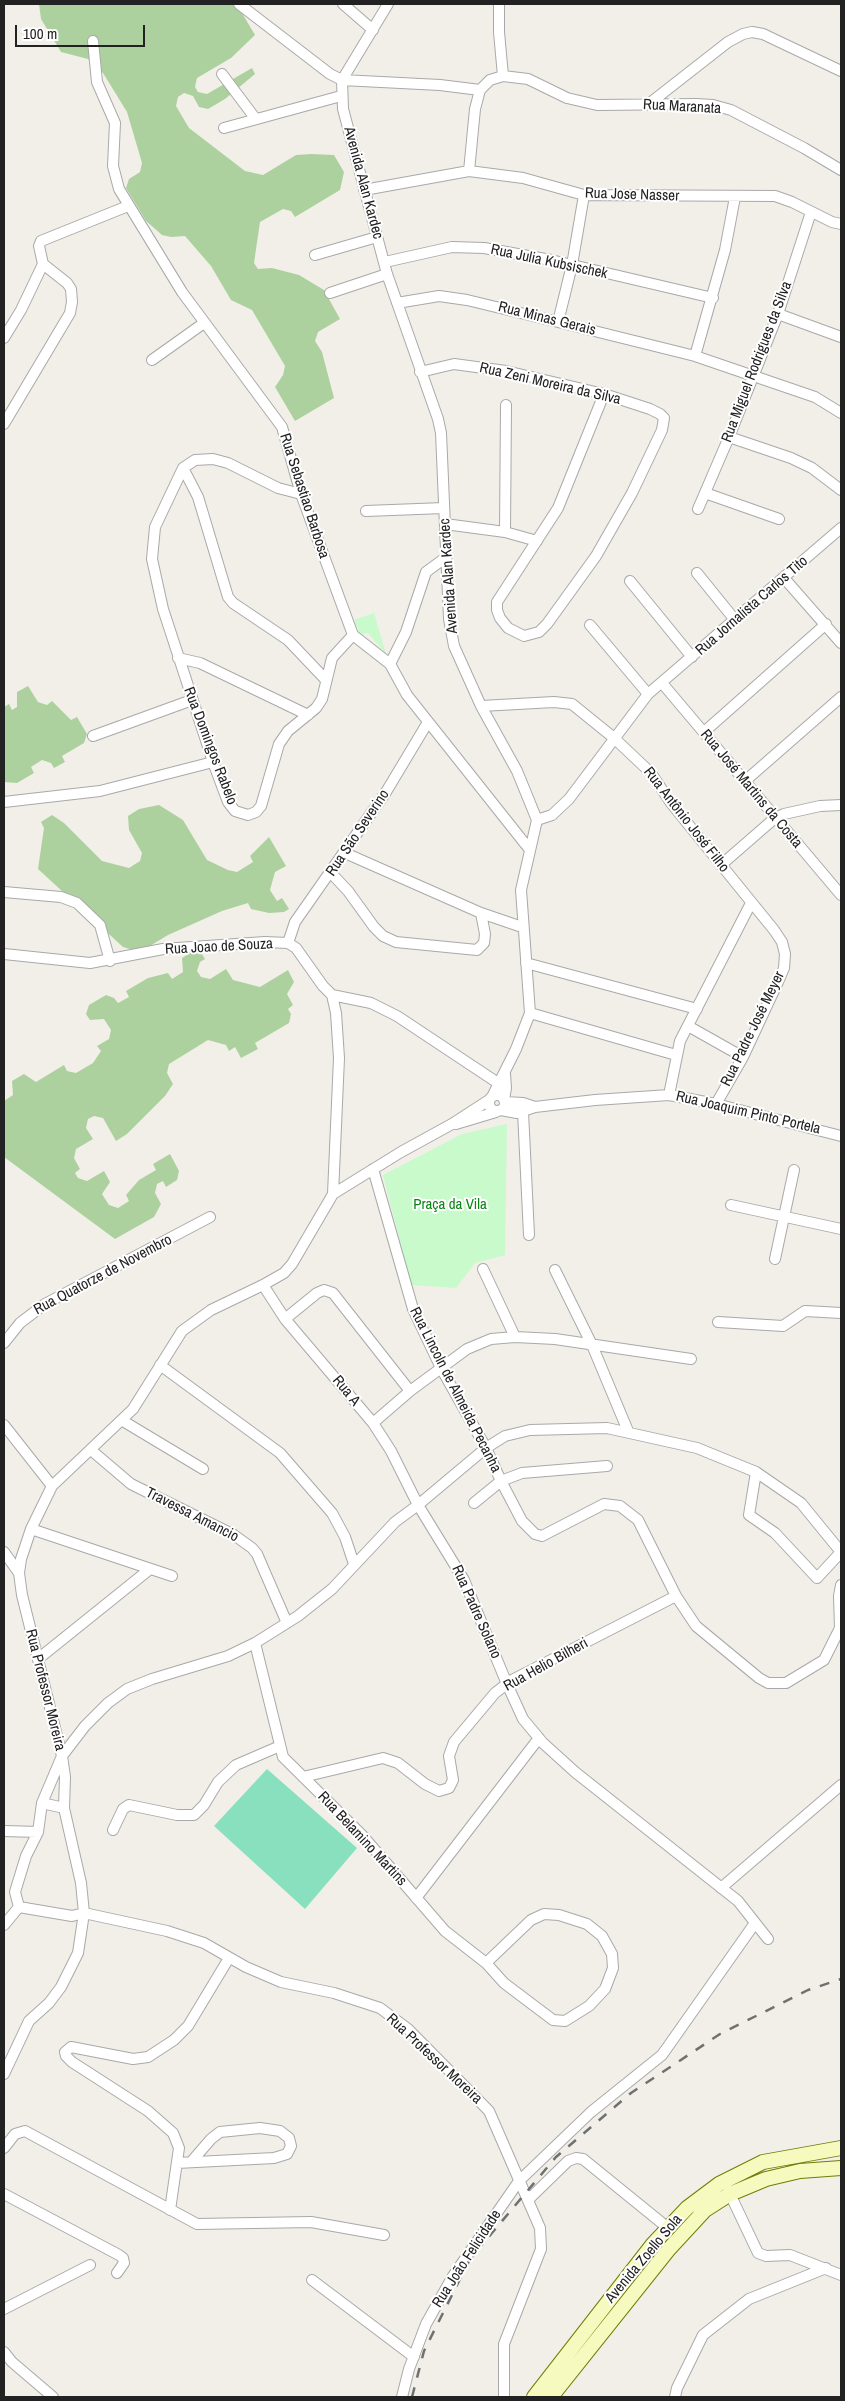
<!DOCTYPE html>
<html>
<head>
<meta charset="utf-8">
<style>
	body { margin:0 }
	#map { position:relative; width:845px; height:2401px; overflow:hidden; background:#f2efe9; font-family:"Archivo Narrow",sans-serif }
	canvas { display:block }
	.frame { position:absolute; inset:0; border:5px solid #222; pointer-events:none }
	.scale { position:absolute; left:15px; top:25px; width:130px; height:22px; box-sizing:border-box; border:2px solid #222; border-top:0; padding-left:6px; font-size:15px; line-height:18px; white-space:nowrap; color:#222; -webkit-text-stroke:4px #fff; paint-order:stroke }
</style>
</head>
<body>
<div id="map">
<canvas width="845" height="2401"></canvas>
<div class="frame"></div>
<div class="scale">100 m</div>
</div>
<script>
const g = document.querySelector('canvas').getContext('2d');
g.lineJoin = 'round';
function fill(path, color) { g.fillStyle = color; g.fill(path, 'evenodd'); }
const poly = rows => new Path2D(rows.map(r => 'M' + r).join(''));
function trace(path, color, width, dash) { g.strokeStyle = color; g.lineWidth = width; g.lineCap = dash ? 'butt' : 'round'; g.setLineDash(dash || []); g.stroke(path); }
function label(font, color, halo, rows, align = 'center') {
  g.font = font + ' "Archivo Narrow",sans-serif'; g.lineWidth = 4; g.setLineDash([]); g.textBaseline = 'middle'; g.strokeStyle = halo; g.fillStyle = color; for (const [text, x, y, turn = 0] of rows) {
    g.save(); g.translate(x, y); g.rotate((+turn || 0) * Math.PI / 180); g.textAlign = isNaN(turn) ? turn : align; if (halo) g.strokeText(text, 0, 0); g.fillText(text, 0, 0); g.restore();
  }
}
fill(poly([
	[39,4,234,4,239,8,255,35,231,58,197,78,195,87,198,92,207,94,252,68,255,74,225,99,208,109,199,107,193,96,184,93,178,97,176,106,189,128,245,171,263,175,296,155,311,154,334,155,344,172,340,190,295,217,291,211,283,209,260,222,254,263,258,269,272,268,299,275,324,290,340,319,318,332,315,341,322,352,334,398,295,421,275,387,283,375,285,366,252,310,231,300,211,266,185,236,171,237,162,235,146,221,126,188,129,179,140,172,142,163,127,112,103,73,88,59,61,52,41,19],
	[28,686,38,702,47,705,52,701,71,720,77,717,87,734,84,743,62,756,65,762,54,768,51,763,42,760,31,767,34,773,17,783,4,782,4,707,9,704,12,710,17,707,17,692],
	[159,805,183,820,207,860,228,870,237,872,253,862,250,856,269,837,286,866,275,872,270,890,277,901,282,898,289,909,284,912,269,913,251,909,248,903,222,911,168,935,140,952,123,947,38,869,44,828,41,822,52,815,64,823,102,861,129,868,140,861,142,853,129,830,128,816,139,809],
	[198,948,205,959,200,962,197,971,201,977,210,979,226,969,233,980,260,987,288,970,294,982,287,994,293,1005,288,1009,291,1014,289,1023,255,1043,258,1049,241,1058,235,1047,229,1051,226,1045,208,1040,169,1064,167,1073,173,1084,165,1096,127,1134,116,1141,103,1118,94,1116,88,1119,86,1128,93,1139,76,1149,74,1158,80,1169,75,1173,78,1178,87,1181,104,1171,110,1182,102,1194,109,1205,118,1208,129,1201,126,1195,139,1180,156,1170,153,1164,170,1154,179,1171,177,1180,166,1187,163,1181,157,1184,155,1193,161,1204,154,1217,115,1239,4,1157,4,1101,13,1095,12,1081,24,1074,36,1082,64,1065,67,1071,76,1073,93,1063,101,1051,97,1046,109,1039,111,1030,104,1019,90,1020,86,1014,89,1005,106,995,114,998,118,1003,129,997,126,991,148,978,168,973,172,979,183,972,182,958]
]), '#add19e');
fill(poly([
	[374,613,386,654,368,633,360,634,354,620],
	[507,1124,505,1255,475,1263,456,1288,411,1285,383,1175,462,1134]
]), '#c8facc');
fill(poly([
	[267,1769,357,1848,305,1909,214,1826]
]), '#88e0be');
const minor = poly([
	[239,4,330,74,342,80,440,85,480,90],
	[343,4,373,30],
	[388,4,342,80,343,109,387,274,438,419,441,433,449,619,454,646,481,706,517,771,537,820,521,890,530,1013,516,1049,492,1097],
	[499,4,499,32,503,76,528,79,567,98,597,105,696,104,713,105,731,110,804,148,841,170],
	[93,41,97,82,115,123,113,166,119,189,182,292,282,427,301,494,353,635,390,664,407,695,530,850],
	[222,74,255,118],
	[650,103,728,42,743,34,752,32,763,34,841,71],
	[224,128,341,96],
	[469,171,475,109,480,90,490,80,503,76],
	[364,190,469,171,523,178,584,195,775,196,792,202,832,222,841,224],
	[315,255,377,237],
	[385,262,452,247,484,248,551,260,713,298],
	[330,293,387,274],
	[397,303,439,296,467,300,558,322,695,356,815,397,841,413],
	[778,314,841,337],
	[558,322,572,265,584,195],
	[4,338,21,310,43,264,39,246,41,241,128,206],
	[695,356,725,250,735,197],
	[152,360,204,323],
	[420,372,454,364,506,371,604,394,650,409,660,414,664,418,662,430,632,493,596,556,547,624,539,632,524,636,508,628,500,618,497,610,497,602,558,508,604,394],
	[4,424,70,313,72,302,71,289,67,283,43,264],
	[729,437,791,458,812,468,841,490],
	[183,468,198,497,228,597,233,603,288,640,326,680],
	[705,493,779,519],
	[301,494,278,488,228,463,213,459,195,460,183,468,155,527,152,559,163,609,213,762,228,802,235,811,248,815,256,812,261,806,279,744,288,731,316,708,322,699,332,658,353,635],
	[698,509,729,437,778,314,811,212],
	[366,511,444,508],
	[445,524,505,532,537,541],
	[505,532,506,405],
	[697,573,735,620],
	[784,578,841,643],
	[630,581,692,657],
	[590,625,648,694],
	[178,658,200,663,308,715],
	[390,664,406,632,426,572,445,558],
	[662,683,841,895],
	[481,706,554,702,572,704,614,738,651,773,671,803,774,930,782,942,785,954,784,968,778,982,743,1057,716,1104],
	[704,732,826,624],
	[93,736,192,700],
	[745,781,841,697],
	[4,802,100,791,213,762],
	[537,820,552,815,569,799,648,694,841,528],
	[345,853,481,913,522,927],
	[721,865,775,818,784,814,820,806,841,805],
	[331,873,348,891,374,927,383,936,396,942,477,950,484,943,485,934,481,913],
	[4,892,61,897,77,903,100,925,110,961],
	[288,943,295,922,386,792,428,722],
	[4,954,90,963,163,949,265,942,288,943,296,948,323,986,332,995,336,1013,339,1058,333,1194],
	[526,963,697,1009],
	[332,995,371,1003,397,1016,498,1083],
	[530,1013,676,1055],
	[688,1026,743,1057],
	'489 1103a8 8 0 1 1 16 0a8 8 0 1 1-16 0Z',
	[669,1095,680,1041,751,903],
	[489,1100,452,1124,401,1152,333,1194,292,1264,284,1273,263,1285,211,1310,182,1331,133,1409,52,1486,31,1529,21,1559,19,1573,22,1595,62,1756,65,1777,64,1808,81,1883,84,1913,167,1931,204,1943,246,1967,281,1982,334,1993,380,2008,408,2029,489,2111,540,2228,541,2249,504,2344,504,2397],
	[504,1100,506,1088,505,1074],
	[505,1102,523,1103,535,1107],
	[501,1110,517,1113,535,1107,595,1100,669,1095,716,1104,841,1136],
	[523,1112,529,1235],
	[456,1124,496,1112],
	[373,1169,413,1309,441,1368,486,1448,501,1481,522,1521,535,1534,542,1536,604,1504,620,1506,638,1520,676,1596,696,1626,759,1678,768,1683,786,1683,824,1660,840,1628,839,1596,841,1585],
	[731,1205,841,1229],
	[775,1259,794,1170],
	[483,1269,515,1337],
	[555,1270,592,1345,628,1431],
	[263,1285,285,1319,373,1423,391,1451,418,1505,464,1580,507,1684,523,1719,543,1743,575,1772,738,1901,768,1939],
	[285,1319,317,1293,324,1290,333,1293,410,1391],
	[718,1322,783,1326,805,1311,841,1313],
	[4,1343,20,1323,45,1304,210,1217],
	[160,1365,280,1453,332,1513,345,1537,354,1564],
	[123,1421,203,1469],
	[373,1423,410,1391,467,1349,491,1339,515,1337,555,1339,691,1359],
	[4,1425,52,1486],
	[91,1450,131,1484,234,1535,252,1548,257,1554,287,1623],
	[756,1472,749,1515,775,1533,817,1578,841,1552],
	[474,1503,501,1481,522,1473,607,1466],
	[31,1529,172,1576],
	[4,1552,19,1573],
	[255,1643,283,1757,362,1835,445,1931,486,1963,504,1983,553,2020,565,2021,589,2006,605,1989,613,1968,612,1954,602,1936,587,1924,559,1915,544,1914,531,1920,486,1963],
	[38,1659,150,1569],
	[303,1777,383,1758,398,1763,425,1784,439,1791,449,1788,453,1780,449,1756,454,1742,495,1693,512,1680,676,1596],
	[42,1803,64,1808],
	[113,1830,123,1809,129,1805,177,1815,194,1815,204,1805,218,1782,236,1765,280,1746],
	[4,1831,38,1832],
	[721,1888,841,1785],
	[416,1898,539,1738],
	[4,1925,19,1907,15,1892,26,1856,38,1832,42,1803,62,1756,85,1726,108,1703,127,1689,152,1679,228,1656,255,1643,298,1616,332,1589,395,1522,418,1505,486,1448,505,1436,530,1430,607,1428,697,1448,756,1472,801,1503,841,1552],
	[4,2074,29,2021,49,2003,61,1987,78,1953,84,1913,72,1916,19,1907],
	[4,2148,15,2134,25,2131,197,2224,311,2222,384,2235],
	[177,2163,274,2158,287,2154,291,2146,289,2138,280,2131,260,2128,220,2132,211,2139,192,2161],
	[4,2194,119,2255,123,2258,124,2263,117,2273],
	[730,2194,758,2253,766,2256,790,2255,841,2275],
	[528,2200,568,2161,576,2158,583,2159,668,2228],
	[170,2210,179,2148,173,2133,148,2111,72,2062,66,2056,65,2052,71,2047,133,2059,148,2057,174,2040,188,2026,229,1958],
	[312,2280,414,2357],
	[4,2309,90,2265],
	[4,2352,12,2362,53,2397],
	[402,2397,409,2369,426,2324,453,2276,519,2181,591,2112,662,2055,755,1923],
	[675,2397,677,2388,703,2335,749,2299,826,2268]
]);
const secondary = poly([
	[534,2397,653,2244,687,2208,719,2184,763,2162,841,2148],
	[551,2397,669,2249,705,2210,730,2194,766,2179,800,2171,841,2168]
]);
trace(minor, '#a9a9a9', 12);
trace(secondary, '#707d05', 16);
trace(minor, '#fff', 10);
trace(secondary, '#f7fabf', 14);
trace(poly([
	[412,2397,424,2351,470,2259,556,2157,631,2093,720,2034,808,1990,841,1979]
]), '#707070', 2.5, [10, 10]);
label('15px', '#222', '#fff', [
	["Rua Maranata",682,107,3],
	["Avenida Alan Kardec",363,183,75],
	["Rua Jose Nasser",632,195,2],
	["Rua Julia Kubsischek",549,262,12],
	["Rua Minas Gerais",547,319,14],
	["Rua Miguel Rodrigues da Silva",757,362,-69],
	["Rua Zeni Moreira da Silva",550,384,13],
	["Rua Sebastiao Barbosa",304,496,72],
	["Avenida Alan Kardec",449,576,-94],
	["Rua Jornalista Carlos Tito",752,606,-41],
	["Rua Domingos Rabelo",210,746,69],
	["Rua José Martins da Costa",751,789,50],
	["Rua Antônio José Filho",686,820,52],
	["Rua São Severino",358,833,-56],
	["Rua Joao de Souza",219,947,-3],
	["Rua Padre José Meyer",753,1029,-64],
	["Rua Joaquim Pinto Portela",748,1113,13],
	["Rua Quatorze de Novembro",103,1275,-28],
	["Rua Lincoln de Almeida Pecanha",455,1390,63],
	["Rua A",346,1391,50],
	["Travessa Amancio",192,1515,27],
	["Rua Padre Solano",476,1612,66],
	["Rua Helio Bilheri",546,1665,-29],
	["Rua Professor Moreira",45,1690,76],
	["Rua Belamino Martins",362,1839,47],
	["Rua Professor Moreira",434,2059,43],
	["Rua João Felicidade",467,2259,-57],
	["Avenida Zoello Sola",644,2259,-50]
]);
label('15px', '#0c8416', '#fff', [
	["Praça da Vila",450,1205]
]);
</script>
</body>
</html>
